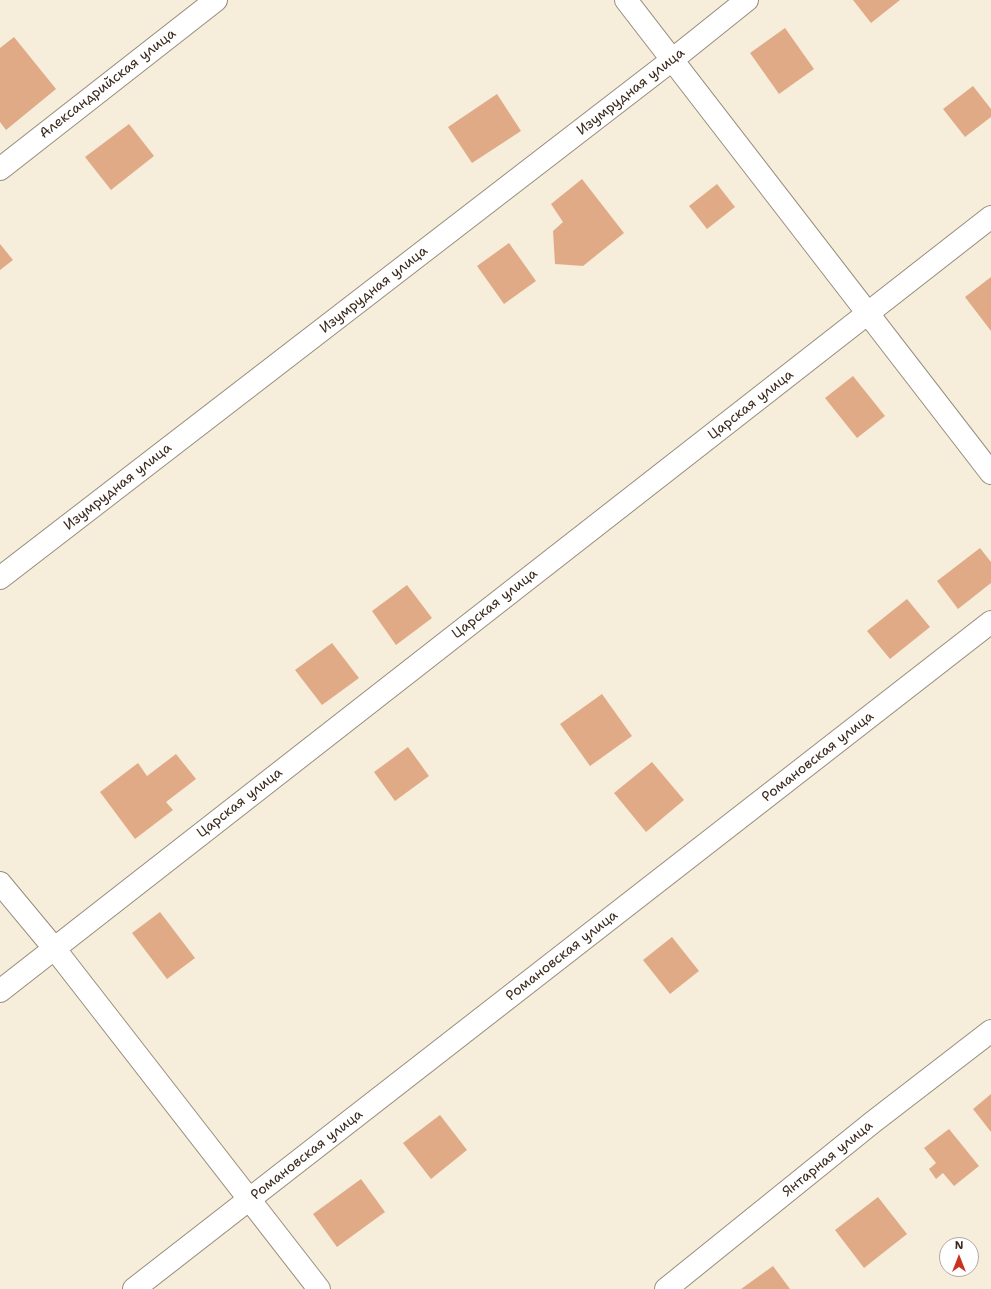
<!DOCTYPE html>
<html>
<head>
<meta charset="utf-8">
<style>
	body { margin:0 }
	#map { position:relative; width:991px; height:1289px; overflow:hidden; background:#f6eddb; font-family:"Shantell Sans",sans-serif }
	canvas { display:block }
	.north { position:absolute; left:939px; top:1237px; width:40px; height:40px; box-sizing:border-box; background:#fff; border:1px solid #b1aaa5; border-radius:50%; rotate:0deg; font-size:11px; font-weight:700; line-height:16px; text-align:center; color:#3b2a1e }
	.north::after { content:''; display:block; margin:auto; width:14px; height:18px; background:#c8321e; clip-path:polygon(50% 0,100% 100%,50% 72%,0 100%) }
</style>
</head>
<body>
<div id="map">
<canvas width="991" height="1289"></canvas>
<div class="north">N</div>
</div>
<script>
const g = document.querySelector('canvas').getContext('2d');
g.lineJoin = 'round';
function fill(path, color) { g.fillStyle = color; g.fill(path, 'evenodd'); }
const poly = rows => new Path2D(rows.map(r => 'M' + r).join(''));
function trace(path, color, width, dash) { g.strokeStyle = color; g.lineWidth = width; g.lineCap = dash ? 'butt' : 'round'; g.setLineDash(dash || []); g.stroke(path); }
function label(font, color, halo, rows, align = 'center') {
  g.font = font + ' "Shantell Sans",sans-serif'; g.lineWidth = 4; g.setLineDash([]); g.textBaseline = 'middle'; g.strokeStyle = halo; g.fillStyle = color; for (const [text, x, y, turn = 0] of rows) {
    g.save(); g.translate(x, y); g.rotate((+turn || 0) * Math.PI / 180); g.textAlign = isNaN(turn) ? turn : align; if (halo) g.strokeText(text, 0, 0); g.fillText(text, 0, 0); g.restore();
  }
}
fill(poly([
	[853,0,900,0,871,23],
	[785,28,814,69,779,94,750,53],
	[14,37,56,89,6,130,0,122,0,48],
	[973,86,991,109,991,117,965,137,943,109],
	[497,94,521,131,472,163,448,127],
	[129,124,154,156,111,190,85,157],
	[582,179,624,233,583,266,555,264,553,231,563,222,551,204],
	[717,184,735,207,707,229,689,206],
	[509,243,536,281,504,304,477,266],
	[0,244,13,260,0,270],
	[991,277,991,331,965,297],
	[853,376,885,416,857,438,825,398],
	[980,548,991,562,991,583,958,609,937,581],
	[407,585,432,618,396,645,372,611],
	[907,599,930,627,890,659,867,631],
	[332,643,359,678,322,705,295,670],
	[602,694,632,736,590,766,560,724],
	[408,747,429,776,395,801,374,772],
	[176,754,196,779,166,802,173,810,135,839,100,792,138,763,147,776],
	[652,762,684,800,646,832,614,793],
	[160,912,195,958,167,979,132,933],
	[672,937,699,971,670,994,643,960],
	[991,1094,991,1132,973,1109],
	[440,1115,467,1150,431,1179,403,1143],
	[949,1129,979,1166,954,1186,943,1173,936,1179,929,1169,936,1163,924,1148],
	[361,1179,385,1212,337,1247,313,1214],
	[878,1197,907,1234,864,1268,835,1230],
	[773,1266,790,1289,741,1289]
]), '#e1aa87');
const minor = poly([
	[626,0,991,473],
	[0,169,216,0],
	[0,578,672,60,747,0],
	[0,883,54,948,319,1289],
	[0,991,991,217],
	[134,1289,991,622],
	[666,1289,873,1122,991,1031]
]);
trace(minor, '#988c7c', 24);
trace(minor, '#fff', 22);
label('14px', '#3b2a1e', '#fff', [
	["Александрийская улица",108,84,-38],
	["Изумрудная улица",631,92,-38],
	["Изумрудная улица",374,290,-38],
	["Царская улица",751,405,-38],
	["Изумрудная улица",118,487,-38],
	["Царская улица",495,604,-38],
	["Романовская улица",818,757,-38],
	["Царская улица",240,803,-38],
	["Романовская улица",562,956,-38],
	["Романовская улица",307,1155,-38],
	["Янтарная улица",828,1159,-39]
]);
</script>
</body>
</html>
